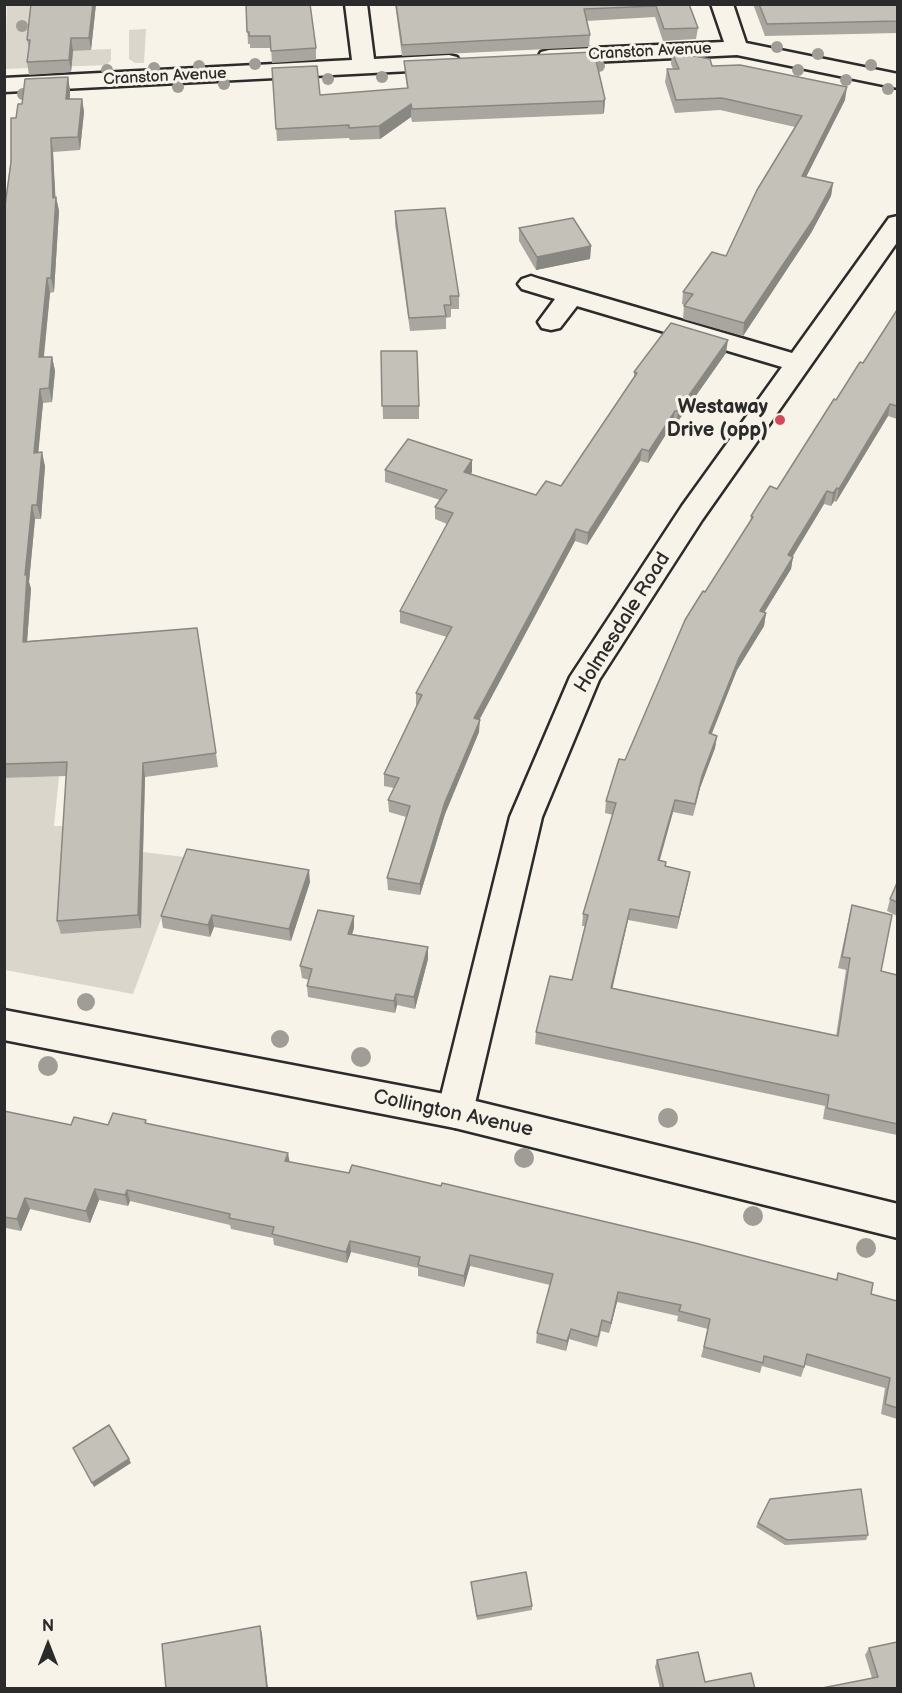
<!DOCTYPE html>
<html>
<head>
<meta charset="utf-8">
<style>
	body { margin:0 }
	#map { position:relative; width:902px; height:1693px; overflow:hidden; background:#f7f3e8; font-family:"Balsamiq Sans",sans-serif }
	canvas { display:block }
	.frame { position:absolute; inset:0; border:6px solid #2b2b2b; pointer-events:none }
	.north { position:absolute; left:18px; top:1615px; width:60px; height:60px; -webkit-text-stroke:4px #f7f3e8; paint-order:stroke; rotate:0deg; font-size:16px; font-weight:700; line-height:24px; text-align:center; color:#2b2b2b }
	.north::after { content:''; display:block; margin:auto; width:21px; height:27px; background:#2b2b2b; clip-path:polygon(50% 0,100% 100%,50% 72%,0 100%) }
</style>
</head>
<body>
<div id="map">
<canvas width="902" height="1693"></canvas>
<div class="frame"></div>
<div class="north">N</div>
</div>
<script>
const g = document.querySelector('canvas').getContext('2d');
g.lineJoin = 'round';
function fill(path, color) { g.fillStyle = color; g.fill(path, 'evenodd'); }
const poly = rows => new Path2D(rows.map(r => 'M' + r).join(''));
function trace(path, color, width, dash) { g.strokeStyle = color; g.lineWidth = width; g.lineCap = dash ? 'butt' : 'round'; g.setLineDash(dash || []); g.stroke(path); }
function label(font, color, halo, rows, align = 'center') {
  g.font = font + ' "Balsamiq Sans",sans-serif'; g.lineWidth = 6; g.setLineDash([]); g.textBaseline = 'middle'; g.strokeStyle = halo; g.fillStyle = color; for (const [text, x, y, turn = 0] of rows) {
    g.save(); g.translate(x, y); g.rotate((+turn || 0) * Math.PI / 180); g.textAlign = isNaN(turn) ? turn : align; if (halo) g.strokeText(text, 0, 0); g.fillText(text, 0, 0); g.restore();
  }
}
fill(poly([
	[7,5,35,5,30,52,111,49,111,60,107,65,5,69],
	[146,29,144,63,135,63,129,59,129,30],
	[59,776,54,826,67,826,61,934,141,928,143,852,184,857,133,994,5,970,4,778]
]), '#dad6cc');
const minor = poly([
	[345,4,367,4,374,59,449,55,457,57,460,62,457,67,449,69,4,92,4,78,352,60,345,4],
	[711,4,733,4,746,43,898,74,898,88,737,55,549,64,541,62,538,57,541,52,549,50,724,42,711,4],
	[898,216,898,241,702,520,599,680,542,817,473,1112,468,1123,455,1128,442,1123,437,1112,510,817,570,677,682,506,782,367,577,306,560,328,551,330,542,328,538,322,555,299,522,289,518,284,522,279,531,276,540,279,792,353,889,218,898,216]
]);
const major = poly([
	[4,1010,455,1096,898,1204,898,1238,455,1128,4,1040,4,1010]
]);
trace(minor, '#2b2b2b', 5);
trace(major, '#2b2b2b', 5);
fill(minor, '#f7f3e8');
fill(major, '#f7f3e8');
g.fillStyle = '#9f9d96';
for (const [x, y, r] of [
	[22,26,6],
	[777,47,6],
	[818,54,6],
	[255,64,6],
	[871,65,6],
	[199,66,6],
	[599,66,6],
	[154,68,6],
	[107,70,6],
	[798,70,6],
	[382,77,6],
	[328,79,6],
	[846,80,6],
	[224,84,6],
	[178,87,6],
	[888,89,6],
	[23,94,6],
	[86,1002,9],
	[280,1039,9],
	[361,1057,10],
	[48,1066,10],
	[668,1118,10],
	[524,1158,10],
	[753,1216,10],
	[866,1248,10]
]) { g.beginPath(); g.arc(x, y, r, 0, 2 * Math.PI); g.fill(); }
fill(poly([
	[31,4,96,4,91,50,73,51,71,72,29,75,27,62,29,48,27,40],
	[246,4,316,48,316,60,272,63,271,48,250,48,250,44,248,44],
	[395,4,689,4,698,28,696,39,663,41,655,17,586,21,590,35,589,47,402,56],
	[753,4,897,4,897,33,765,36],
	[672,52,712,66,845,100,806,177,833,183,831,196,811,233,743,336,683,319,684,305,682,304,683,292,726,256,795,127,720,110,675,113,665,82,667,69,673,69,671,64],
	[404,61,605,99,604,112,603,114,412,122,411,117,380,139,350,140,349,138,277,141,272,68,320,95,407,88,405,74],
	[68,77,70,91,70,99,82,99,84,112,80,150,53,152,55,197,56,197,59,211,54,292,50,293,44,357,52,357,55,371,52,402,43,403,38,452,45,466,41,519,35,519,29,582,31,589,27,641,197,628,218,767,145,777,141,928,61,934,57,921,66,776,4,778,4,213,16,118,22,104],
	[395,211,459,296,459,309,451,309,451,317,446,318,446,329,410,331,395,224],
	[519,228,591,246,590,259,536,270,519,241],
	[897,310,897,419,888,416,836,502,834,501,831,506,824,504,793,556,791,569,764,613,766,613,764,626,737,670,711,734,717,736,715,748,700,788,693,816,673,812,660,860,666,866,690,872,677,929,628,920,612,988,836,1036,846,970,838,968,849,917,852,905,881,971,897,975,897,1135,823,1119,825,1106,535,1044,536,1032,572,980,585,926,582,926,583,914,613,815,605,813,606,801,705,592,750,523,751,516,777,489,836,400,863,363],
	[381,351,419,406,419,419,383,419],
	[726,353,676,424,673,423,648,463,640,461,587,545,575,541,479,719,479,732,445,814,420,895,388,890,387,878,406,817,389,812,388,800,394,788,384,786,384,774,417,705,416,705,416,693,447,637,400,623,400,611,447,524,435,519,435,507,440,500,385,482,385,470,472,460,472,472,471,474,536,495,561,486,634,378,634,372],
	[310,882,291,941,214,927,210,937,163,928,161,916],
	[897,883,897,916,887,911,890,899],
	[354,928,352,934,428,947,428,959,415,1009,397,1005,395,1013,308,997,307,986,309,980,302,978,300,966],
	[4,1111,71,1125,147,1124,289,1162,836,1280,838,1273,871,1294,897,1301,897,1419,881,1414,885,1388,805,1365,801,1377,762,1366,760,1373,701,1357,708,1329,677,1321,678,1316,617,1302,609,1333,601,1331,597,1347,569,1339,566,1351,536,1343,537,1333,550,1285,470,1266,464,1287,418,1276,418,1268,351,1252,347,1263,274,1245,273,1238,231,1229,230,1225,130,1201,128,1206,99,1200,90,1223,30,1209,21,1231,6,1228,4,1231],
	[758,1523,868,1535,866,1540,785,1545,756,1527],
	[471,1582,532,1606,532,1610,477,1620],
	[869,1648,897,1689,872,1678,865,1655],
	[657,1660,705,1682,755,1689,660,1689,655,1667]
]), '#a9a69f');
fill(poly([
	[93,4,96,4,91,50,89,38],
	[71,38,73,51,71,72,69,60],
	[68,77,70,91,69,113,66,99],
	[847,87,845,100,800,189,802,176],
	[82,99,84,112,80,150,78,137],
	[605,99,604,112,603,114,603,101],
	[411,104,411,117,380,139,379,126],
	[51,138,53,152,56,207,56,197,59,211,54,292,51,278,53,198],
	[833,183,831,196,811,233,743,336,744,323],
	[591,246,590,259,536,270,537,257],
	[47,278,50,293,42,372,39,357],
	[728,340,726,353,676,424,678,411],
	[52,357,55,371,52,402,49,388],
	[40,389,43,403,37,467,34,453],
	[890,404,888,416,836,502,839,489],
	[675,411,673,423,648,463,649,451],
	[642,449,640,461,587,545,588,533],
	[42,452,45,466,41,519,37,505],
	[472,460,472,472,463,484,464,472],
	[837,488,834,501,831,506,833,493],
	[827,491,824,504,786,567,788,555],
	[32,505,35,519,29,582,31,589,26,656,23,642,25,575],
	[576,529,575,541,474,730,474,718],
	[793,557,791,569,757,624,760,611],
	[766,613,764,626,737,670,707,746,709,733,739,658],
	[480,720,479,732,445,814,420,895,420,884,445,802],
	[717,736,715,748,700,788,693,816,702,776],
	[143,763,145,777,141,928,138,915],
	[675,800,673,812,656,872,658,860],
	[309,870,310,882,291,941,289,929],
	[690,872,688,883,677,929,679,917],
	[630,909,628,920,610,999,611,988],
	[212,915,214,927,210,937,208,925],
	[354,916,354,928,349,945,348,934],
	[428,947,428,959,415,1009,414,997],
	[396,994,397,1005,395,1013,394,1001],
	[288,1153,290,1164,285,1161],
	[95,1189,99,1200,90,1223,86,1211],
	[127,1190,130,1201,128,1206,125,1195],
	[25,1198,30,1209,21,1231,17,1219],
	[350,1241,351,1252,347,1263,346,1252],
	[470,1255,470,1266,464,1287,464,1276],
	[618,1292,617,1302,609,1333,611,1323],
	[571,1329,569,1339,566,1351,567,1341],
	[129,1459,131,1463,94,1487,92,1483],
	[4,1468,6,1470,4,1497],
	[260,1626,262,1634,268,1689,267,1689]
]), '#898782');
const building = poly([
	[31,4,93,4,89,38,71,38,69,60,27,62,30,40,27,40,31,4],
	[246,4,310,4,316,48,271,51,270,36,249,36,249,32,247,32,246,4],
	[396,4,689,4,698,28,664,29,656,6,584,9,590,35,402,45,396,4],
	[759,4,897,4,897,21,767,24,759,4],
	[594,52,605,99,603,101,412,109,411,104,379,126,349,128,349,125,276,129,272,68,317,66,320,95,408,88,404,61,594,52],
	[672,52,710,59,712,66,740,65,847,87,802,176,833,183,813,220,744,323,684,306,693,294,683,292,712,252,726,256,757,190,802,116,722,98,676,100,667,69,679,69,672,52],
	[68,77,66,99,82,99,78,137,51,138,53,198,56,197,51,278,47,278,39,357,52,357,49,388,40,389,34,453,42,452,37,505,32,505,25,575,27,575,23,642,197,628,216,753,143,763,138,915,57,921,67,762,4,764,4,213,11,162,11,118,16,118,18,104,22,104,25,79,68,77],
	[445,208,459,296,450,296,451,305,444,305,446,316,409,318,395,211,445,208],
	[573,218,591,246,537,257,519,228,573,218],
	[897,310,897,406,890,404,839,489,837,488,833,493,827,491,788,555,793,557,760,611,766,613,739,658,709,733,717,736,702,776,695,804,675,800,658,860,666,862,665,866,690,872,679,917,630,909,611,988,838,1036,850,958,842,957,852,905,892,915,881,971,897,975,897,1124,827,1108,829,1095,536,1032,550,976,572,980,588,915,583,914,616,803,606,801,619,759,625,760,685,620,703,591,705,592,753,517,751,516,770,486,777,489,834,399,836,400,860,362,863,363,897,310],
	[671,323,728,340,678,411,675,411,649,451,642,449,588,533,576,529,474,718,480,720,445,802,420,884,387,878,410,806,388,800,399,778,384,774,422,695,416,693,452,627,400,611,453,513,435,507,447,490,385,470,408,439,472,460,464,472,536,495,546,481,561,486,637,373,634,372,671,323],
	[381,351,417,351,419,406,382,406,381,351],
	[187,849,309,870,289,929,212,915,208,925,161,916,187,849],
	[897,883,897,902,890,899,897,883],
	[318,910,354,916,348,934,428,947,414,997,396,994,394,1001,307,986,312,969,300,966,318,910],
	[4,1111,71,1125,74,1117,108,1125,113,1113,146,1120,145,1123,288,1153,285,1161,349,1173,352,1165,441,1186,442,1183,695,1243,837,1280,838,1273,873,1283,871,1294,897,1301,897,1408,885,1404,890,1378,807,1354,804,1367,764,1356,763,1363,704,1347,710,1319,679,1311,681,1305,618,1292,611,1323,602,1320,598,1337,571,1329,567,1341,537,1333,553,1274,470,1255,464,1276,418,1265,420,1257,350,1241,346,1252,272,1234,274,1227,229,1218,230,1214,127,1190,125,1195,95,1189,86,1211,25,1198,17,1219,4,1217,4,1111],
	[109,1425,129,1459,92,1483,73,1448,109,1425],
	[861,1489,868,1535,787,1540,758,1523,770,1499,861,1489],
	[526,1572,532,1606,477,1616,471,1582,526,1572],
	[260,1626,267,1689,166,1689,162,1644,260,1626],
	[897,1642,897,1689,817,1689,878,1677,869,1648,897,1642],
	[698,1652,705,1682,751,1673,755,1689,664,1689,657,1660,698,1652]
]);
fill(building, '#c4c1b9');
trace(building, '#898782', 1.5);
for (const [x, y, r, color] of [
	[780,420,6,"#d1495b"]
]) { const dot = new Path2D(); dot.arc(x, y, r, 0, 2 * Math.PI); g.fillStyle = color; g.fill(dot); trace(dot, '#f7f3e8', 2); }
label('16px', '#2b2b2b', '#f7f3e8', [
	["Cranston Avenue",650,52,-3],
	["Cranston Avenue",165,77,-3]
]);
label('bold 20px', '#2b2b2b', '#f7f3e8', [
	["Westaway",768,408],
	["Drive (opp)",768,431]
], 'right');
label('20px', '#2b2b2b', '#f7f3e8', [
	["Holmesdale Road",623,623,-58],
	["Collington Avenue",453,1114,12]
]);
</script>
</body>
</html>
